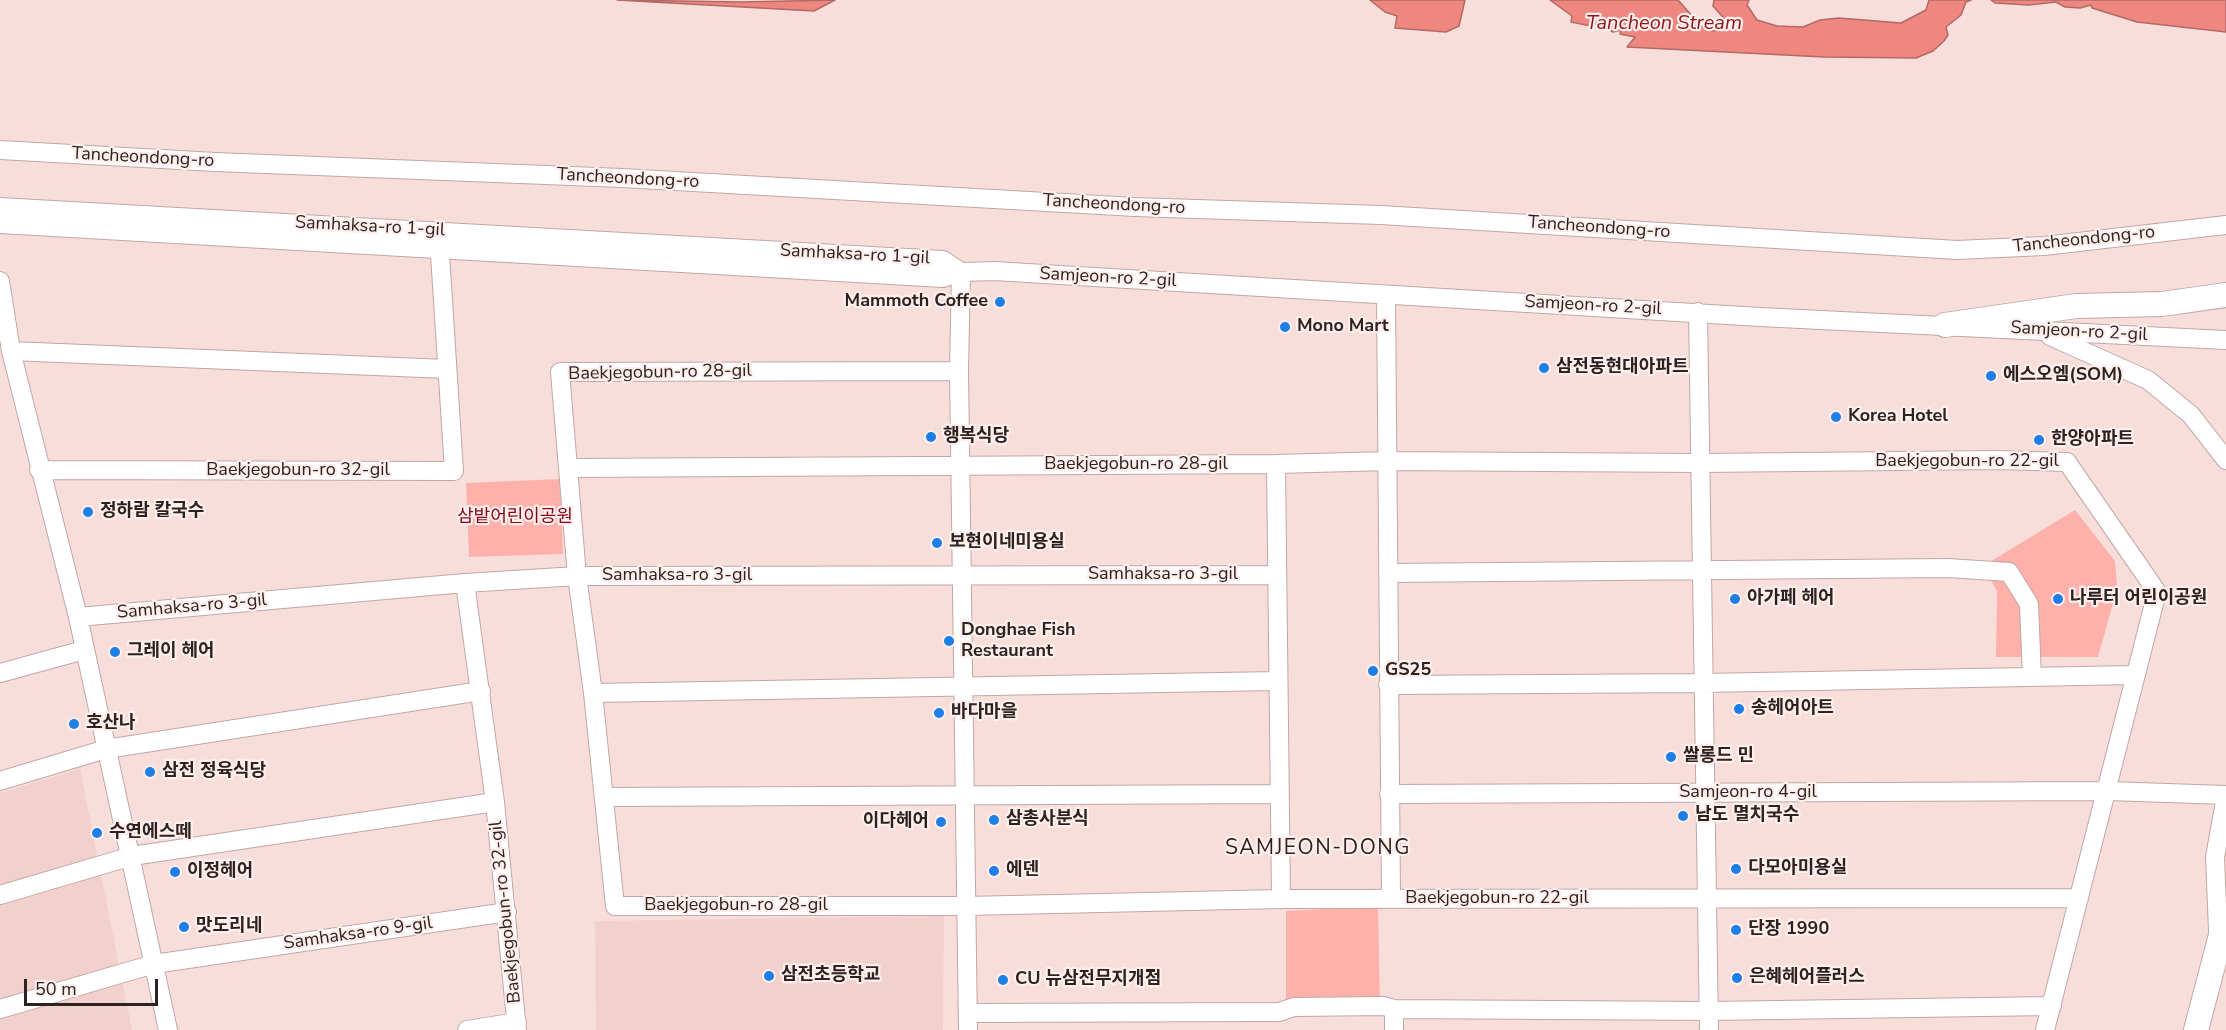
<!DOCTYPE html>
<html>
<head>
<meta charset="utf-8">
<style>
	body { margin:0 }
	#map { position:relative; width:2226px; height:1030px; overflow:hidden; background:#f8dedb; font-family:"Nunito Sans",sans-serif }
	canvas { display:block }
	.scale { position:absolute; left:24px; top:979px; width:134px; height:27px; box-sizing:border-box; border:3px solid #2b2221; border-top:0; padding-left:8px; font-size:18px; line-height:21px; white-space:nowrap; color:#2b2221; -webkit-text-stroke:4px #feeeec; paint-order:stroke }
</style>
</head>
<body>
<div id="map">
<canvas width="2226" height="1030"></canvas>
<div class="scale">50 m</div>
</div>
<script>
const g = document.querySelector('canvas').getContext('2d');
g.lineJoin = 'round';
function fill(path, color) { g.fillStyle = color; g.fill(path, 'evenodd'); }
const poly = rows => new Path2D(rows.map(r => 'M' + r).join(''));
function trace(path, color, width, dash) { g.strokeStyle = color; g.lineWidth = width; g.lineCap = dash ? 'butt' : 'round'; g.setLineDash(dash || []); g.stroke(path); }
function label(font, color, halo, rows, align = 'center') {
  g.font = font + ' "Nunito Sans","Noto Sans KR",sans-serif'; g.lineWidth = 4.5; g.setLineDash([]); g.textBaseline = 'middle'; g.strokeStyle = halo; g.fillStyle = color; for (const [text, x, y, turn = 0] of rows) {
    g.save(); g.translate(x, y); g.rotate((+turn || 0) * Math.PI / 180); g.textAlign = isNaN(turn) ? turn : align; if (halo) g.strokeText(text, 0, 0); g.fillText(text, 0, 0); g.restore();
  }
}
fill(poly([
	[80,769,132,1030,0,1030,0,793],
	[944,916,943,1030,596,1030,595,921]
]), '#f2d0cc');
fill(poly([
	[560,479,563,554,469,557,466,483],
	[2075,510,2115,561,2117,589,2098,657,1996,657,1997,591,1983,566],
	[1378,906,1380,1005,1286,1005,1286,911]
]), '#feb1aa');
const water = poly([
	[617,0,742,2,835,0,814,11,617,0],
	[1370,0,1465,0,1459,26,1446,32,1395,28,1397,16,1385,12,1370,0],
	[1550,0,1678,0,1701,26,1713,31,1730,25,1713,6,1714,0,1749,0,1747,5,1757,20,1777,26,1803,27,1820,20,1839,18,1901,23,1926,10,1929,0,1971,0,1966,2,1961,15,1946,27,1948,35,1944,41,1933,51,1916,58,1824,57,1627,47,1635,37,1620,34,1621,30,1613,32,1598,23,1591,26,1571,22,1572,16,1550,0],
	[1991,0,2226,0,2226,32,2137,22,2092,8,2091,5,2080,8,2065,7,2056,2,2029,5,1995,3,1991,0]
]);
fill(water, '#ed8780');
trace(water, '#b36964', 1.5);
const minor = poly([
	[0,150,215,162,622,178,1135,207,1381,215,1957,250,2044,246,2226,225],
	[0,207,943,260,961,272],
	[0,224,943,278,961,272,994,271,1760,317,2226,340],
	[961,272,959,371,968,1030],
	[0,281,11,351,78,617,168,1030],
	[1386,295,1391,899],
	[1698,312,1709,1030],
	[2050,336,2148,380,2191,415,2226,460],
	[11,351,447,369],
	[959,371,560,372,577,576,593,693,615,906,966,906,1281,899,2079,898],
	[1276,464,1281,899],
	[568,468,1276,464,1389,461,1700,463,1998,460,2067,462,2157,592,2045,1030],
	[39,470,454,471,439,239],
	[1388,573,1948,568,2009,572,2029,604,2032,677],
	[465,583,495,802,517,1030],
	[78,617,465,583,577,576,1277,575],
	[0,673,84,650],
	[1388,685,1704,683,2134,675],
	[593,693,1277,681],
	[0,781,106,749,481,691],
	[1389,794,2108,791,2226,795],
	[604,797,1279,794],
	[0,895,132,856,495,802],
	[2218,931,2215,857,2226,796],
	[0,1009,154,964,507,912],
	[968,1013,1279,1012,1294,1007,1384,1006,1394,1009,1709,1011,2052,1006],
	[467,1030,517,1022],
	[1394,1030,1394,1009]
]);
const major = poly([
	[1945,325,2076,306,2162,304,2226,295],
	[2196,1030,2226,916]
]);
trace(minor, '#c0a7a5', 20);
trace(major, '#c0a7a5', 26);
trace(minor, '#fff', 18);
trace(major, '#fff', 24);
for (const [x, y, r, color] of [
	[1000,302,6,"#1d7ee6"],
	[1285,327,6,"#1d7ee6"],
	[1544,368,6,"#1d7ee6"],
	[1991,376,6,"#1d7ee6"],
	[1836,417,6,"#1d7ee6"],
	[931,437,6,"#1d7ee6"],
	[2039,440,6,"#1d7ee6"],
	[88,512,6,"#1d7ee6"],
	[937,543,6,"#1d7ee6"],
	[1735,599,6,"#1d7ee6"],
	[2058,599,6,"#1d7ee6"],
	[949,641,6,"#1d7ee6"],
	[115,652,6,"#1d7ee6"],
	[1373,671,6,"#1d7ee6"],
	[1739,709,6,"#1d7ee6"],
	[939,713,6,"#1d7ee6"],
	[74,724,6,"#1d7ee6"],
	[1671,757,6,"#1d7ee6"],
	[150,772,6,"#1d7ee6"],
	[1683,816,6,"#1d7ee6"],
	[994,820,6,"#1d7ee6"],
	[941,822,6,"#1d7ee6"],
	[97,833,6,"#1d7ee6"],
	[1736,869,6,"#1d7ee6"],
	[994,871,6,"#1d7ee6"],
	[175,872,6,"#1d7ee6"],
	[184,927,6,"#1d7ee6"],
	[1736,930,6,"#1d7ee6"],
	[769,976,6,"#1d7ee6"],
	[1737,978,6,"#1d7ee6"],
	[1003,980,6,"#1d7ee6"]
]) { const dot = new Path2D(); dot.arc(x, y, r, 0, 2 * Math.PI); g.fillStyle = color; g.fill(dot); trace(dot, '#feeeec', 2); }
label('18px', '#2b2221', '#feeeec', [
	["Tancheondong-ro",143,158,3],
	["Tancheondong-ro",628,179,3],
	["Tancheondong-ro",1114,205,3],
	["Samhaksa-ro 1-gil",370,227,3],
	["Tancheondong-ro",1599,228,4],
	["Tancheondong-ro",2084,240,-6],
	["Samhaksa-ro 1-gil",855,255,3],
	["Samjeon-ro 2-gil",1108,278,3],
	["Samjeon-ro 2-gil",1593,306,3],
	["Samjeon-ro 2-gil",2079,332,3],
	["Baekjegobun-ro 28-gil",660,373,-1],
	["Baekjegobun-ro 22-gil",1967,462],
	["Baekjegobun-ro 28-gil",1136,465],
	["Baekjegobun-ro 32-gil",298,471],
	["Samhaksa-ro 3-gil",1163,575],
	["Samhaksa-ro 3-gil",677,576],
	["Samhaksa-ro 3-gil",192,607,-5],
	["Samjeon-ro 4-gil",1748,793],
	["Baekjegobun-ro 22-gil",1497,899],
	["Baekjegobun-ro 28-gil",736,906],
	["Baekjegobun-ro 32-gil",506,912,-96],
	["Samhaksa-ro 9-gil",358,934,-8]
]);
label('bold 18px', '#2b2221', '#feeeec', [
	["Mammoth Coffee",988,302,"right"],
	["Mono Mart",1297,327],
	["삼전동현대아파트",1556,368],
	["에스오엠(SOM)",2003,376],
	["Korea Hotel",1848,417],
	["행복식당",943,437],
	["한양아파트",2051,440],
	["정하람 칼국수",100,512],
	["보현이네미용실",949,543],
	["아가페 헤어",1747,599],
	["나루터 어린이공원",2070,599],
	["Donghae Fish",961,631],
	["Restaurant",961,652],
	["그레이 헤어",127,652],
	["GS25",1385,671],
	["송헤어아트",1751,709],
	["바다마을",951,713],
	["호산나",86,724],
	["쌀롱드 민",1683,757],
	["삼전 정육식당",162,772],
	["남도 멸치국수",1695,816],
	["삼총사분식",1006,820],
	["이다헤어",929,822,"right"],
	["수연에스떼",109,833],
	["다모아미용실",1748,869],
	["에덴",1006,871],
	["이정헤어",187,872],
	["맛도리네",196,927],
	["단장 1990",1748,930],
	["삼전초등학교",781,976],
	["은혜헤어플러스",1749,978],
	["CU 뉴삼전무지개점",1015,980]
], 'left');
label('18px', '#850614', '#feeeec', [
	["삼밭어린이공원",515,518]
]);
label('italic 20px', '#8e141b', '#feeeec', [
	["Tancheon Stream",1664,24]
]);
g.letterSpacing = '1.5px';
label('21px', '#2b2221', '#feeeec', [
	["SAMJEON-DONG",1318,849]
]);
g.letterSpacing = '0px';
</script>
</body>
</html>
